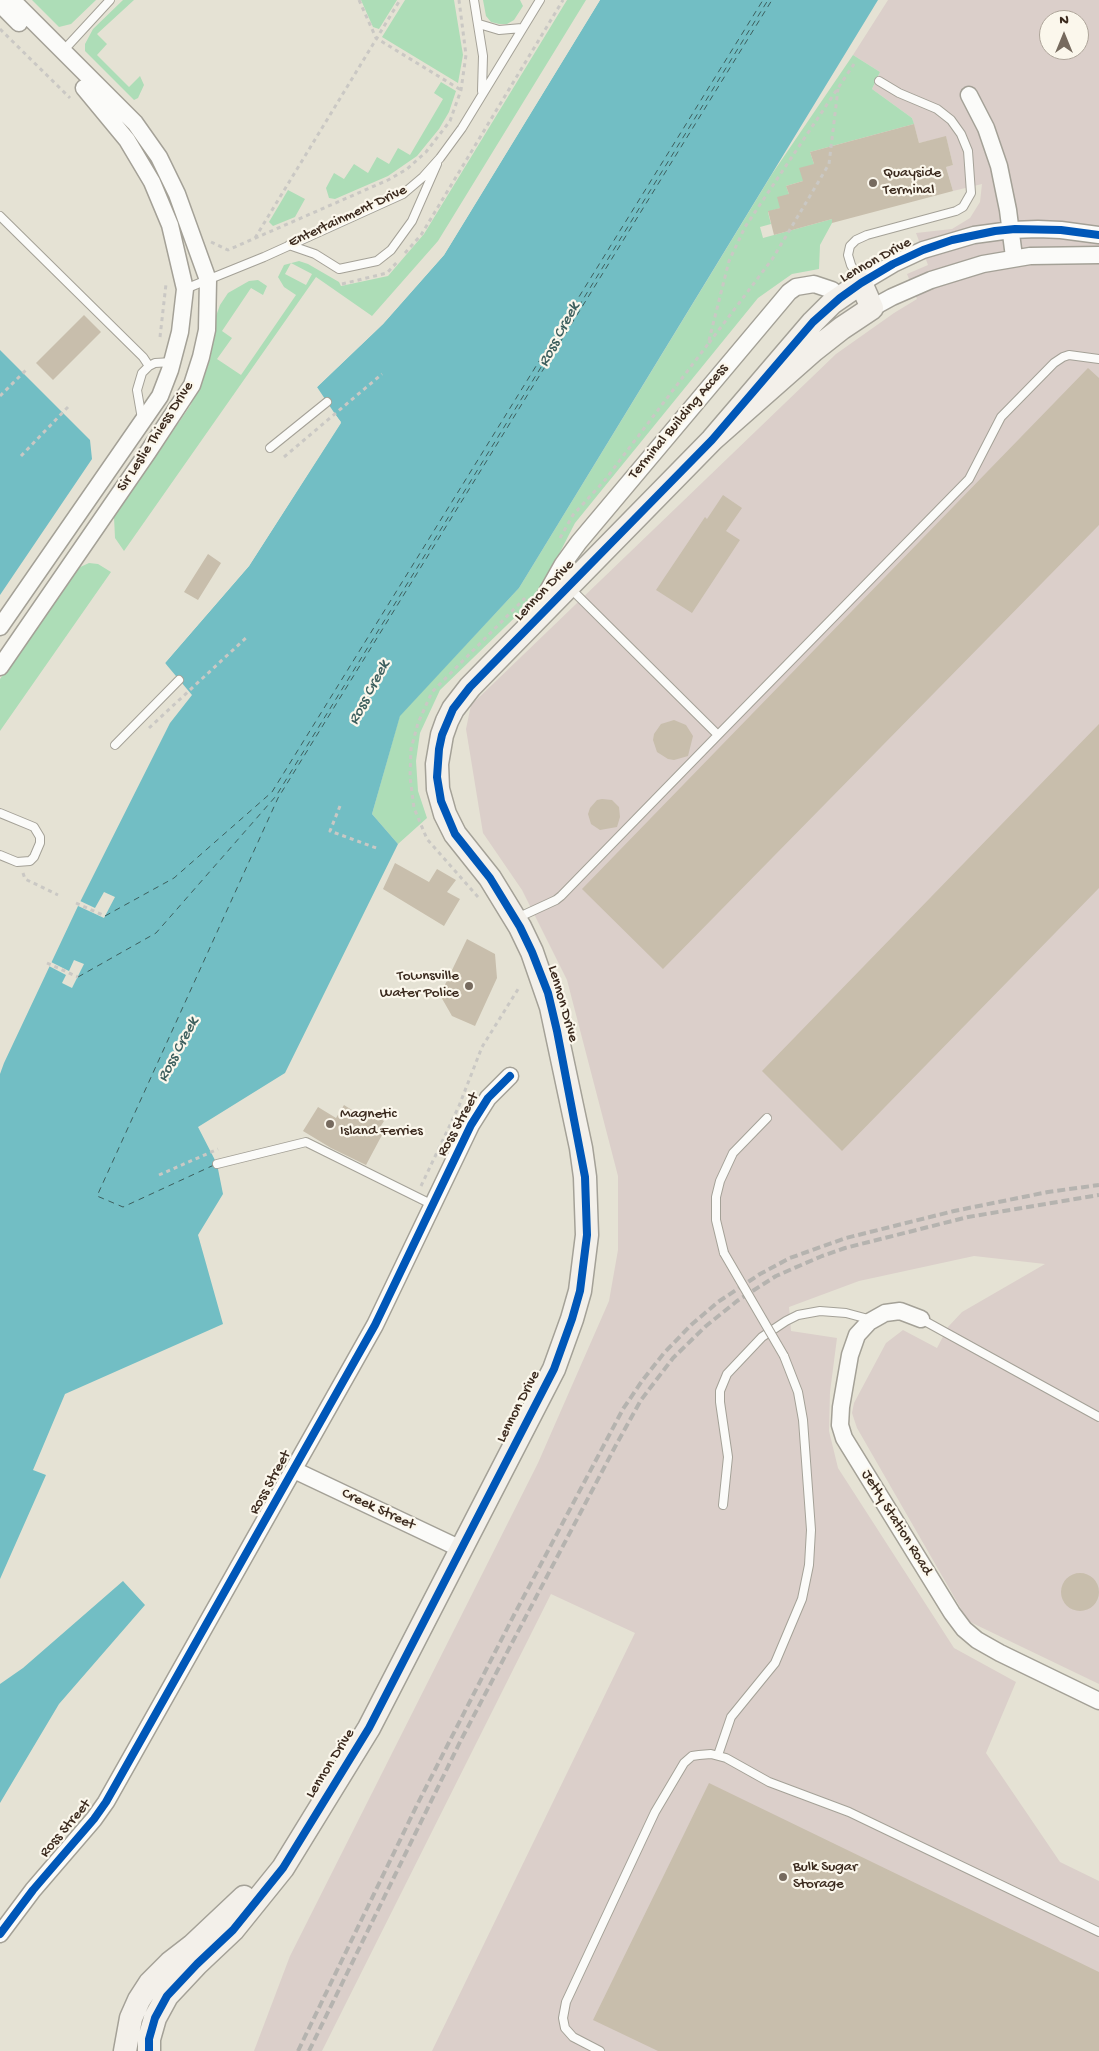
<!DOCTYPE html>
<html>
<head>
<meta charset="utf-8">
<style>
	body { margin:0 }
	#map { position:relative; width:1099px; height:2051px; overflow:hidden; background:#e5e2d4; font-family:"Gochi Hand",sans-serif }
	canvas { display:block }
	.north { position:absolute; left:1039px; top:10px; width:50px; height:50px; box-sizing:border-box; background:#fbf7ec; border:1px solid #aea59a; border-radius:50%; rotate:0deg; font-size:14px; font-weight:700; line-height:20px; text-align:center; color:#3b2a1e }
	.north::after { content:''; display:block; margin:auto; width:18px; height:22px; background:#766a5e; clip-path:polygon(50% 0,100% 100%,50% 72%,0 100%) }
</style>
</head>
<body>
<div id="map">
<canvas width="1099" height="2051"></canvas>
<div class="north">N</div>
</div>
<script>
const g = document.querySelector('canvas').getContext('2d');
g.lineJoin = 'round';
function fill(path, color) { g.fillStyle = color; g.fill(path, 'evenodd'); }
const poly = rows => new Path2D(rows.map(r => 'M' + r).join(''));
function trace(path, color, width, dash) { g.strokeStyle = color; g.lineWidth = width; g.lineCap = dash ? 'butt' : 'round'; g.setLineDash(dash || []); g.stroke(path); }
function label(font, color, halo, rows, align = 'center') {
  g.font = font + ' "Gochi Hand",sans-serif'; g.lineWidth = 4.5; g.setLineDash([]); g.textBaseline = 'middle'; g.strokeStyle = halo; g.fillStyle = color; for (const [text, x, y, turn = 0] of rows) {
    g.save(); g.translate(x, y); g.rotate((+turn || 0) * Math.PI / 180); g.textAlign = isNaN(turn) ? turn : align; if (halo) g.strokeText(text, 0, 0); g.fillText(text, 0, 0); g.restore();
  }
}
fill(poly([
	[888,0,1099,0,1099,1684,968,1621,857,1428,852,1413,854,1403,886,1343,903,1330,937,1348,948,1327,962,1312,1045,1264,974,1256,859,1281,789,1307,791,1331,837,1338,830,1392,829,1431,838,1468,954,1648,1016,1682,986,1753,1060,1862,1099,1881,1099,2051,432,2051,635,1633,551,1594,322,2051,254,2051,290,1956,538,1463,609,1301,618,1250,618,1176,567,980,522,890,483,833,466,729,471,705,836,354,894,313,917,299,907,274,928,265,916,233,952,229,970,218,980,202,982,184,953,191,946,167,953,165,946,137,919,143,912,118,872,89,880,72,853,55],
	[1049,20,1079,20,1079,50,1049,50]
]), '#dbcfca');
fill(poly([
	[32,0,96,0,71,24,59,27],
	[123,0,134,0,97,34,107,44,97,55,129,87,140,76,144,85,138,98,134,100,85,51,85,44,93,29],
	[361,0,397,0,379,29,373,27],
	[405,0,454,0,463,55,458,83,382,37],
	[483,0,520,0,523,6,514,20,507,24,499,24,491,22,486,16],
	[567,0,586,0,438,241,372,316,316,277,124,551,115,538,114,517,190,406,204,377,210,359,216,316,220,305,228,293,249,281,258,280,267,286,263,295,251,288,222,331,232,338,217,359,241,375,296,295,284,287,278,277,284,265,299,261,308,264,339,282,341,286,388,276,424,234],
	[291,263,312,274,306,285,285,274],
	[853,55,880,72,872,89,912,118,914,124,810,152,814,164,803,181,786,186,789,194,780,208,768,212,771,224,760,227,763,238,832,219,832,223,820,245,819,269,792,274,758,298,575,523,538,595,440,690,420,733,416,761,418,791,427,818,398,844,372,814,400,715,519,588,772,174],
	[441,82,456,91,449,112,439,129,417,156,388,176,335,199,329,198,326,188,334,173,344,179,354,164,368,173,377,157,389,164,398,148,410,155,443,99,434,93],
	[288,190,305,199,295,217,273,226,269,222],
	[89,563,98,564,111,572,0,731,0,679,76,569]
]), '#adddb7');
fill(poly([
	[600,0,878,0,519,588,400,716,372,814,398,844,285,1073,198,1127,217,1164,223,1194,198,1235,223,1324,65,1394,33,1470,46,1475,0,1579,0,1074,4,1063,78,906,170,723,192,695,165,663,249,566,341,423,317,387,383,324,444,255],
	[0,350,90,440,92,459,0,595],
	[123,1581,145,1605,59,1704,0,1803,0,1684,23,1668]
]), '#72bec4');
fill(poly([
	[597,0,600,0,444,255,383,324,315,389,315,385,381,323,442,254],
	[335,414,341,422,249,566,165,663,167,666,165,667,163,662,247,565,338,423,333,416],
	[104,892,115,897,104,918,76,905,78,900,95,908],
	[74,960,84,964,72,988,62,983,66,975,47,965,49,961,69,971]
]), '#e5e2d4');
trace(poly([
	[105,916,174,878,272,792,763,0],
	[78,977,156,933,276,796,768,0],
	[214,1165,123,1207,97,1196,278,798,772,0]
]), '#3d5f5e', 1, [6, 5]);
fill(poly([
	[914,124,919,143,946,136,953,165,946,167,953,191,832,223,832,219,774,235,768,211,780,208,777,197,789,194,786,186,803,181,799,168,814,164,810,152],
	[84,315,101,332,53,380,36,363],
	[1088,368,1099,378,1099,525,663,969,582,889],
	[723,495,742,508,726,531,740,540,692,613,656,590,705,517,707,519],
	[208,554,221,563,198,600,184,592],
	[674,720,686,725,693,736,688,756,674,760,668,759,657,752,653,740,654,734,661,724],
	[1099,724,1099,888,842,1151,762,1071],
	[602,799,612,800,619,807,620,817,617,827,600,830,591,824,588,814,590,808,597,800],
	[395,863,429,882,437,869,456,880,447,892,460,899,444,926,383,889],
	[467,939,495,954,497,978,475,1026,452,1016,440,995],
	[344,1105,360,1115,364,1109,384,1121,377,1132,382,1135,366,1165,331,1148,303,1131,318,1107,336,1118],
	'1061 1592a19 19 0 1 1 38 0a19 19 0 1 1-38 0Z',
	[709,1783,1099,1972,1099,2051,658,2051,593,2020]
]), '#c8beac');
const lane = poly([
	[474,0,483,56,482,91],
	[479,24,499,30,522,28],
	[63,51,110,0],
	[0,216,143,357,149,366],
	[289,245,315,254,339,269,377,261,391,250,412,221,437,164],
	[860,281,851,265,848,255,850,246,856,240,867,235,956,211,963,207,971,193,968,151,961,134,951,120,937,109,899,93,879,81],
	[185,289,264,257,403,194,423,177,440,158,462,128,540,0],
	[142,419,137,390,142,373,149,366,155,363,172,362],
	[270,448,327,402],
	[718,735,969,479,1001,417,1054,363,1063,357,1069,355,1099,359],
	[115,745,179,680],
	[0,813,34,827,40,837,40,843,34,857,30,861,17,862,0,855],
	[517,918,556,900,561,896,718,735,570,588],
	[217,1164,306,1142,433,1205],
	[724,1253,716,1220,716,1197,720,1181,733,1153,767,1118],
	[921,1319,1099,1417],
	[723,1505,728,1457,720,1402,720,1391,727,1374,762,1337,786,1321,798,1315,820,1311,846,1313,872,1320],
	[718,1755,731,1717,775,1663,802,1599,809,1565,811,1530,803,1420,798,1392,784,1356],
	[600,2051,573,2037,565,2028,563,2018,566,2002,655,1812,684,1763,692,1756,699,1755,711,1754,726,1758,769,1782,849,1812,1099,1932]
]);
const street = poly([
	[0,4,19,23],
	[969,95,986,128,999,166,1008,210,1014,257],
	[861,283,893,264,923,250,974,235,1011,230,1038,229,1061,230,1099,235],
	[872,308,892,297,931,280,983,264,1030,256,1099,255],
	[536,612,563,564,579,542,789,292,796,287,814,284,832,290,840,298],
	[0,627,160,396,170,370,180,332,185,289,170,225,152,182,127,140,84,88],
	[0,667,148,452,192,385,201,357,207,330,208,280,177,194,159,157,135,123,12,0],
	[921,1319,900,1311,885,1313,869,1322,857,1335,850,1355,841,1407,840,1425,844,1438,952,1613,964,1629,977,1640,1000,1653,1099,1701],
	[294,1470,461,1549],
	[0,1934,33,1890,94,1819,106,1802,375,1325,471,1125,488,1098,510,1076]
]);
const secondary = poly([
	[125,2051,131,2018,139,2000,150,1983,170,1963,192,1946,244,1897],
	[149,2051,149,2039,155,2018,167,1996,197,1964,233,1930,283,1868,369,1728,554,1369,572,1319,580,1291,587,1235,585,1177,581,1148,551,1007,532,952,520,927,490,878,455,834,445,814,438,789,437,764,442,735,447,721,453,709,470,687,712,440,813,322,832,303,861,283,872,308,842,328,814,350,712,440]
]);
trace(lane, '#a4a197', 10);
trace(street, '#a4a197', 19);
trace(secondary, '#a4a197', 25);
trace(poly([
	[359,0,376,38,461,90],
	[0,29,70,98],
	[255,238,400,0],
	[211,242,228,250,388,180,407,169,426,152,450,121,461,90,466,55,459,0],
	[405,253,421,235,563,0],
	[342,284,387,273,398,261],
	[160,337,166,284],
	[709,343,773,258,829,164,838,89],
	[0,396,28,368],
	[21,456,68,407],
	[284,457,382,374],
	[560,538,573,515,605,480,708,344,729,261,745,227,854,64],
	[149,728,248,636],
	[340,806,330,831,379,849],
	[23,873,25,879,58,895],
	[478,897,427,839,414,808,410,777,411,749,418,723,432,692,525,598],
	[76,903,105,916],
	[47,963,78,977],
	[159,1175,218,1149],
	[421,1186,459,1106,482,1047,520,986]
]), '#cac8c4', 3, [4, 4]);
trace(lane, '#fbfbf9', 8);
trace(street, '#fbfbf9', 16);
trace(secondary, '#f3f0ea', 22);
trace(poly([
	[298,2051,417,1805,514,1615,623,1409,642,1381,664,1353,691,1325,718,1302,760,1274,790,1258,846,1238,954,1211,1048,1192,1099,1185],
	[309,2051,461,1740,616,1445,641,1400,673,1358,706,1326,737,1301,776,1276,822,1256,845,1248,968,1217,1099,1195]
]), '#b5b3af', 4, [8, 4]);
const laneBridge = poly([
	[724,1253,784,1356]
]);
trace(laneBridge, '#a4a197', 10, []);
trace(laneBridge, '#fbfbf9', 8);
trace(poly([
	[0,1934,33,1890,94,1819,106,1802,375,1325,471,1125,488,1098,510,1076],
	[149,2051,149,2039,155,2018,167,1996,197,1964,233,1930,283,1868,369,1728,554,1369,572,1319,580,1291,587,1235,585,1177,557,1031,548,993,532,952,520,927,490,878,455,834,441,801,437,777,439,749,442,735,453,709,470,687,712,440,813,322,840,298,861,283,893,264,923,250,952,240,995,231,1015,229,1061,230,1099,235]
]), '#0057b8', 8);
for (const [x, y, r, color] of [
	[873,183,5,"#766a5e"],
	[469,986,5,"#766a5e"],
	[330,1124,5,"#766a5e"],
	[783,1877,5,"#766a5e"]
]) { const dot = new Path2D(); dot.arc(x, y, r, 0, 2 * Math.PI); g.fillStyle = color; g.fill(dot); trace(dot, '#fbf7ec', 2); }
label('15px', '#3b2a1e', '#fbf7ec', [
	["Quayside",883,174],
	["Terminal",883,191],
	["Townsville",459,977,"right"],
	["Water Police",459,994,"right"],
	["Magnetic",340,1115],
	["Island Ferries",340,1132],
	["Bulk Sugar",793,1868],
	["Storage",793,1885]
], 'left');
label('15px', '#3b2a1e', '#fbf7ec', [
	["Entertainment Drive",348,217,-25],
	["Lennon Drive",876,261,-29],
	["Terminal Building Access",679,422,-50],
	["Sir Leslie Thiess Drive",156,437,-57],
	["Lennon Drive",545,591,-46],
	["Lennon Drive",562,1004,74],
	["Ross Street",459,1125,-61],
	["Lennon Drive",519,1407,-63],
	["Ross Street",271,1483,-61],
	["Creek Street",378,1510,25],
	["Jetty Station Road",896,1523,58],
	["Lennon Drive",331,1764,-58],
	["Ross Street",66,1829,-50]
]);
label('italic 16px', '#3d5f5e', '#fbf7ec', [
	["Ross Creek",560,335,-62],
	["Ross Creek",370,693,-62],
	["Ross Creek",179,1050,-62]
]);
</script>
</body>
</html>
